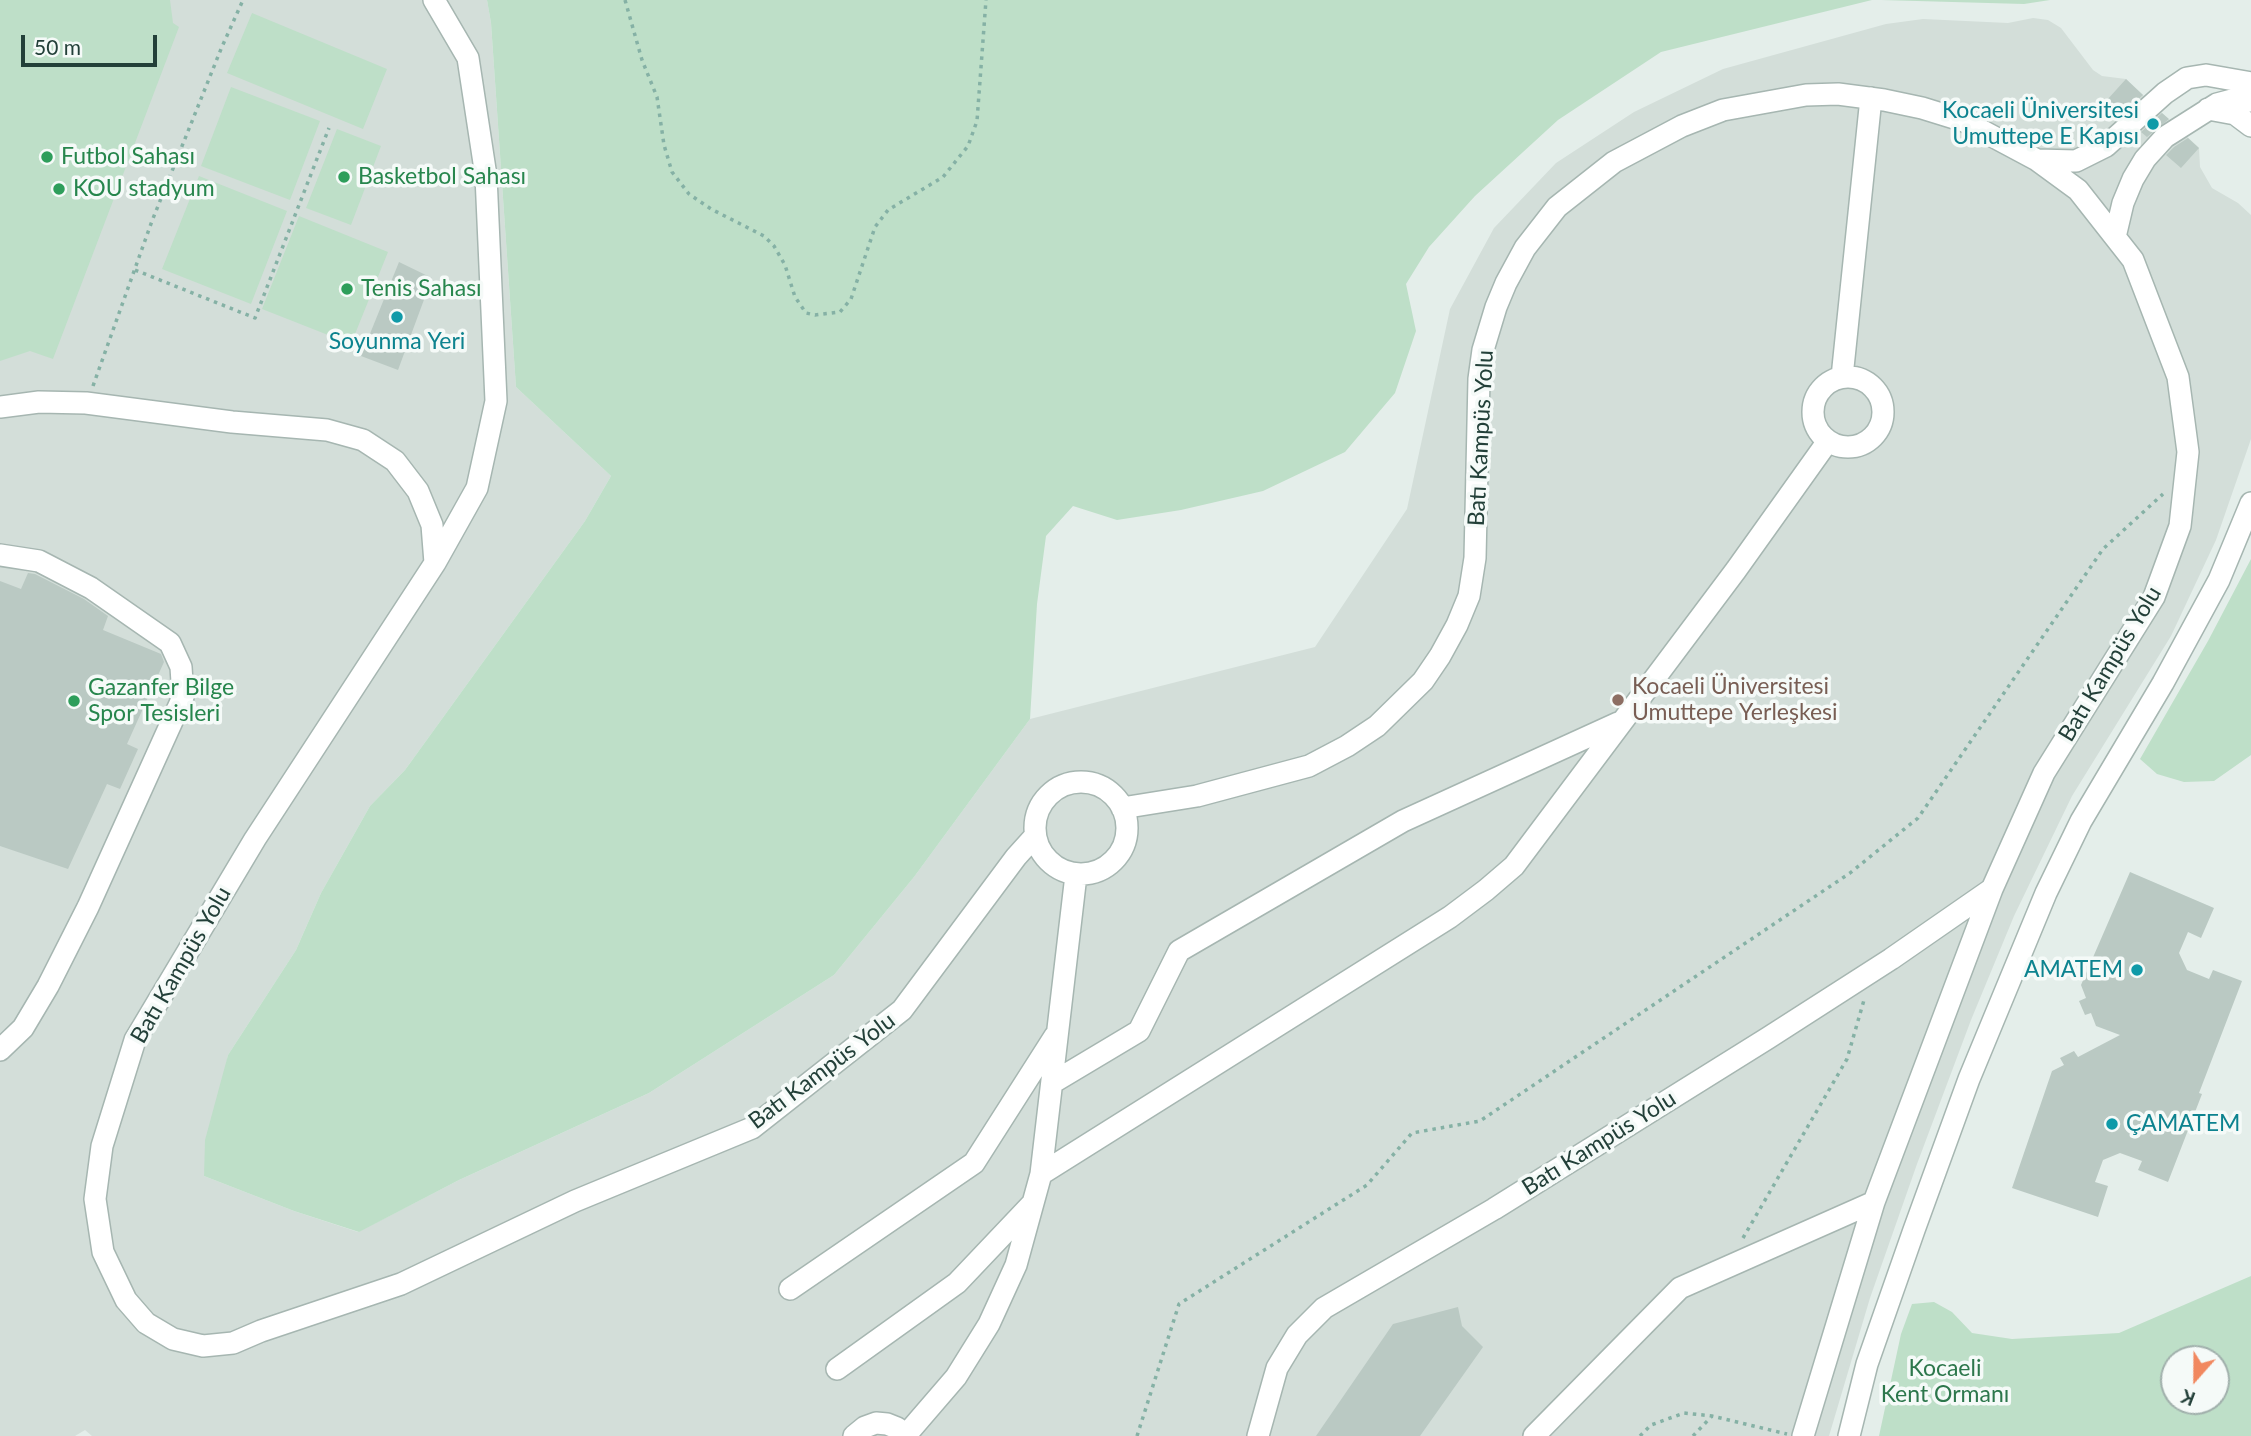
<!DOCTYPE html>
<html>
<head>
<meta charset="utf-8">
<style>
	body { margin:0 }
	#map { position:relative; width:2251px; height:1436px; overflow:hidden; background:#e4eeea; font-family:Lato,sans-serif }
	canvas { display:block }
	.north { position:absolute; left:2160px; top:1345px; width:70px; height:70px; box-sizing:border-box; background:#f5faf8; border:2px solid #a1b0ac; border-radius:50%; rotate:201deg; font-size:19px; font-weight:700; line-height:28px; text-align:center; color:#234039 }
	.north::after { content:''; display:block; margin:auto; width:24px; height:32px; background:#f1885f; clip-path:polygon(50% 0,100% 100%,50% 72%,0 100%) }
	.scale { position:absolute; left:21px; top:35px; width:136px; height:32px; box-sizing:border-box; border:4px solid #234039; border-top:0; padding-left:9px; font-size:21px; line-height:24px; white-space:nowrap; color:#234039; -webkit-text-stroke:5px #f5faf8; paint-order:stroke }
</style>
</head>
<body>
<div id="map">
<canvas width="2251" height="1436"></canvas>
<div class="north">K</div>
<div class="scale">50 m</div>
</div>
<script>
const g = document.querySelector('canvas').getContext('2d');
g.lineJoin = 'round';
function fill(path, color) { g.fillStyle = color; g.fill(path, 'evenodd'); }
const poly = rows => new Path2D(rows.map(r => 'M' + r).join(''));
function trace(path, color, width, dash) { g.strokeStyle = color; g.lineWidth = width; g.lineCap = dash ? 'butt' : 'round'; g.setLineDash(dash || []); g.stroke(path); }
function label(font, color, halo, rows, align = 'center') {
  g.font = font + ' Lato,sans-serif'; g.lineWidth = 7; g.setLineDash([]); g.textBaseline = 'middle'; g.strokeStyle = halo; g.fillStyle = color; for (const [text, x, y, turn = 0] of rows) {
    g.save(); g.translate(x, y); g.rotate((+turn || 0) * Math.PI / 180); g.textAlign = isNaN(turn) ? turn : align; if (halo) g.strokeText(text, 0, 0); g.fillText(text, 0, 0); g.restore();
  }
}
fill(poly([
	[0,0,487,0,491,23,516,387,611,476,585,521,405,770,370,806,321,893,296,950,228,1055,204,1176,294,1211,358,1232,459,1180,649,1093,834,975,914,877,1030,719,1315,647,1407,509,1450,309,1494,228,1556,163,1634,112,1723,69,1886,24,1923,19,2008,23,2033,18,2048,20,2061,28,2093,70,2102,76,2126,79,2199,148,2200,167,2212,188,2238,203,2251,215,2251,439,2216,540,2171,636,2072,796,2014,916,1971,1020,1917,1164,1870,1298,1829,1436,92,1436,85,1430,75,1436,0,1436]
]), '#d3ded9');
fill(poly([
	[0,0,170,0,173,23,179,27,53,359,30,351,0,361],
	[487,0,1872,0,1661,52,1558,120,1475,196,1429,247,1406,284,1416,331,1395,393,1345,452,1263,491,1181,510,1117,520,1073,506,1046,536,1037,604,1030,719,914,877,834,975,649,1093,459,1180,359,1232,294,1211,204,1176,205,1140,228,1055,296,950,321,893,370,806,405,770,585,521,611,476,516,387,491,23],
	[1881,0,2050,0,2024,4],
	[252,13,387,69,363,129,227,73],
	[231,87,320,121,290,200,201,166],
	[337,129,381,146,351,225,306,208],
	[199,176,287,211,251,304,162,269],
	[299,216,388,252,351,344,262,309],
	[2251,559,2251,755,2214,781,2184,782,2157,774,2140,759,2208,641],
	[2251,1276,2251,1436,1879,1436,1901,1334,1912,1304,1934,1302,1952,1312,1972,1333,2012,1339,2119,1333],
	[2216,1359,2216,1401,2174,1401,2174,1359]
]), '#bedfc8');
fill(poly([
	[2126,79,2143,95,2122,114,2107,100],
	[2162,113,2169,119,2147,137,2141,132],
	[2188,138,2199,148,2181,168,2166,155,2174,147],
	[399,262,432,278,398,370,361,356],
	[28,573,35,574,84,599,108,616,103,630,161,654,164,662,127,744,138,749,120,789,107,784,68,869,0,846,0,581,21,589],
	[2130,872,2214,908,2201,938,2188,932,2179,953,2187,970,2209,979,2213,970,2242,981,2199,1093,2202,1094,2168,1182,2138,1170,2142,1161,2120,1153,2103,1160,2095,1182,2108,1186,2098,1217,2012,1188,2052,1071,2064,1065,2060,1058,2074,1051,2078,1057,2120,1035,2096,1026,2091,1013,2085,1015,2079,1001,2086,998,2081,985],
	[1458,1307,1462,1326,1483,1347,1420,1436,1316,1436,1393,1324]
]), '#bac9c3');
const minor = poly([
	[434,0,468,58,486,176,496,401,477,488,435,563],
	[2208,109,2235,114,2251,126],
	[2037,160,2076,161,2106,146,2165,93,2187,78,2206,75,2251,83],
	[2115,237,2123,203,2133,179,2145,159,2165,137,2217,104,2236,99,2251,101],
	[1842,377,1871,98],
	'1813 412a35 35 0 1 1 70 0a35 35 0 1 1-70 0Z',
	[0,407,39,402,86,403,232,422,327,430,363,440,395,461,418,491,432,525,435,563,255,839,135,1040,102,1146,95,1199,103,1252,126,1300,146,1323,173,1339,203,1346,233,1343,261,1331,401,1284,575,1201,752,1128,902,1010,1016,857,1035,836],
	[0,555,39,561,91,588,170,643,181,667,183,697,88,907,48,986,23,1028,0,1050],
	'1035 828a46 46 0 1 1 92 0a46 46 0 1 1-92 0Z',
	[1122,808,1197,796,1309,766,1347,746,1377,726,1423,681,1440,656,1457,625,1469,596,1475,558,1479,379,1483,350,1496,307,1506,283,1525,248,1557,207,1614,162,1682,126,1723,110,1806,95,1838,94,1884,100,1922,108,1964,121,2037,160,2078,190,2133,260,2178,377,2188,452,2180,526,2154,597,2044,773,1992,889,1874,1202,1803,1436],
	[1076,875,1041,1174,1450,917,1486,890,1514,866,1736,570,1828,441],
	[1052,1083,1139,1031,1179,951,1403,821,1618,723],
	[790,1289,974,1163,1055,1036],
	[837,1369,957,1283,1031,1205],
	[906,1435,956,1377,989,1324,1016,1265,1041,1174],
	[854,1436,865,1427,876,1423,887,1424,897,1428,907,1436],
	[1258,1436,1277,1368,1297,1335,1324,1308,1494,1209,1768,1038,1891,959,1992,889],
	[1534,1436,1680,1288,1874,1202],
	[1849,1436,1867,1364,1914,1230,1969,1079,2046,893,2081,821,2163,683,2219,580,2251,503]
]);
trace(minor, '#a6b6b1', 24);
trace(poly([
	[625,0,642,60,657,97,664,145,672,172,689,194,711,209,764,236,774,246,785,265,795,297,806,313,815,315,840,312,851,299,875,227,888,210,943,177,968,146,977,121,986,0],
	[135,270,255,318,329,128],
	[93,386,152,221,221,49,243,0],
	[1743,1238,1847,1059,1864,1000],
	[1137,1436,1179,1304,1367,1185,1412,1133,1480,1121,1850,873,1918,818,2103,549,2163,494],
	[1640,1436,1651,1425,1684,1413,1712,1416],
	[1693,1436,1712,1416,1787,1434]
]), '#85b1a5', 3.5, [3.5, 5]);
trace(minor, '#fff', 21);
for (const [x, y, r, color] of [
	[2153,124,7,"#0f9aa8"],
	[47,157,7,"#2e9e5b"],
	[344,177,7,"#2e9e5b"],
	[59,189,7,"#2e9e5b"],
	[347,289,7,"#2e9e5b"],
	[397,317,7,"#0f9aa8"],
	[1618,700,7,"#8d6e63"],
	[74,701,7,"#2e9e5b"],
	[2137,970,7,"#0f9aa8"],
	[2112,1124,7,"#0f9aa8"]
]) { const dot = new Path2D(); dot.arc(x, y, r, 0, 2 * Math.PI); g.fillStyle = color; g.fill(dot); trace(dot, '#f5faf8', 2.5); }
label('23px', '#0d838f', '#f5faf8', [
	["Kocaeli Üniversitesi",2139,111],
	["Umuttepe E Kapısı",2139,137],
	["Soyunma Yeri",397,342,"center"],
	["AMATEM",2123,970],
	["ÇAMATEM",2126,1124,"left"]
], 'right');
label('23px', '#27864d', '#f5faf8', [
	["Futbol Sahası",61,157],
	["Basketbol Sahası",358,177],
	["KOU stadyum",73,189],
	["Tenis Sahası",361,289],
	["Gazanfer Bilge",88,688],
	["Spor Tesisleri",88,714]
], 'left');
label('23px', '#234039', '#f5faf8', [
	["Batı Kampüs Yolu",1481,438,-87],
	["Batı Kampüs Yolu",2110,664,-59],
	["Batı Kampüs Yolu",181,965,-60],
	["Batı Kampüs Yolu",822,1071,-37],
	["Batı Kampüs Yolu",1599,1143,-32]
]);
label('23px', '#785e54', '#f5faf8', [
	["Kocaeli Üniversitesi",1632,687],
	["Umuttepe Yerleşkesi",1632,713]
], 'left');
label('23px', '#2d774c', '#f5faf8', [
	["Kocaeli",1945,1369],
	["Kent Ormanı",1945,1395]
]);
</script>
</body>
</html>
